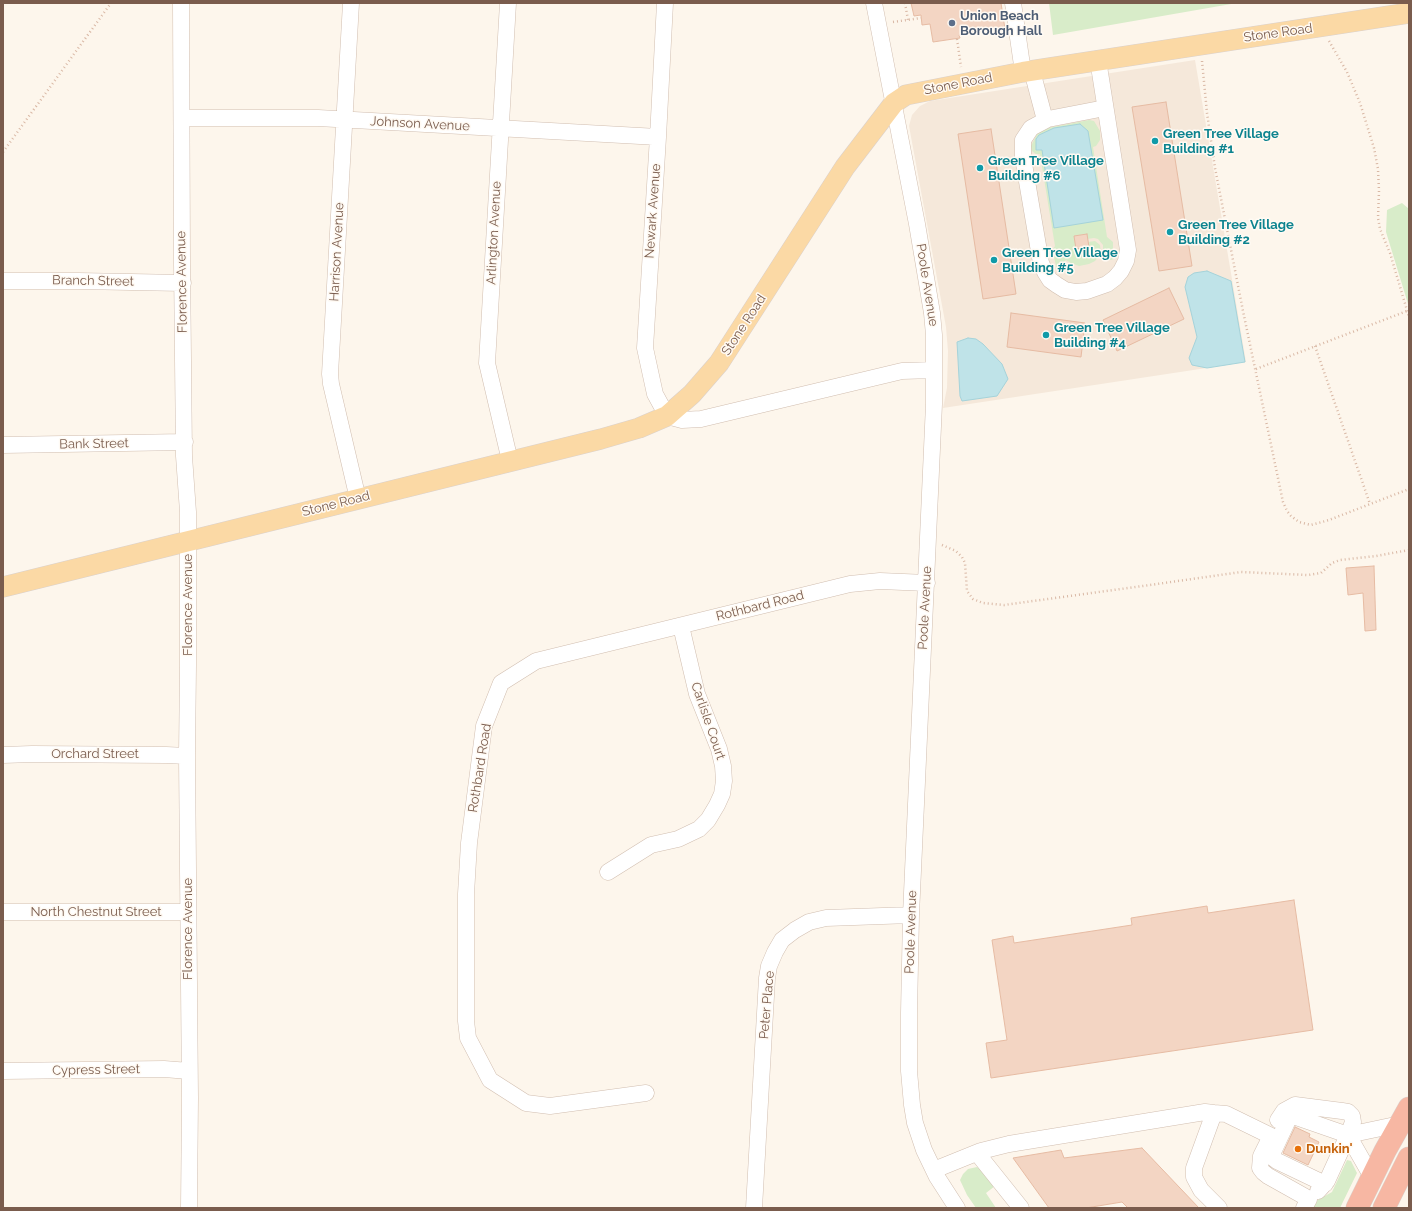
<!DOCTYPE html>
<html>
<head>
<meta charset="utf-8">
<style>
	body { margin:0 }
	#map { position:relative; width:1412px; height:1211px; overflow:hidden; background:#fdf6ec; font-family:Raleway,sans-serif }
	canvas { display:block }
	.frame { position:absolute; inset:0; border:4px solid #7a5c4d; pointer-events:none }
</style>
</head>
<body>
<div id="map">
<canvas width="1412" height="1211"></canvas>
<div class="frame"></div>
</div>
<script>
const g = document.querySelector('canvas').getContext('2d');
g.lineJoin = 'round';
function fill(path, color) { g.fillStyle = color; g.fill(path, 'evenodd'); }
const poly = rows => new Path2D(rows.map(r => 'M' + r).join(''));
function trace(path, color, width, dash) { g.strokeStyle = color; g.lineWidth = width; g.lineCap = dash ? 'butt' : 'round'; g.setLineDash(dash || []); g.stroke(path); }
function label(font, color, halo, rows, align = 'center') {
  g.font = font + ' Raleway,sans-serif'; g.lineWidth = 3; g.setLineDash([]); g.textBaseline = 'middle'; g.strokeStyle = halo; g.fillStyle = color; for (const [text, x, y, turn = 0] of rows) {
    g.save(); g.translate(x, y); g.rotate((+turn || 0) * Math.PI / 180); g.textAlign = isNaN(turn) ? turn : align; if (halo) g.strokeText(text, 0, 0); g.fillText(text, 0, 0); g.restore();
  }
}
fill(poly([
	[1195,60,1246,362,943,408,947,388,948,351,946,327,909,126,912,115,920,106,930,101]
]), '#f5e8da');
fill(poly([
	[1049,3,1237,3,1053,35],
	[1089,120,1094,121,1100,131,1100,140,1096,146,1093,147,1107,237,1113,242,1113,259,1111,260,1103,255,1103,245,1098,239,1094,238,1087,239,1086,234,1074,236,1076,249,1088,247,1088,242,1095,241,1100,245,1101,254,1095,261,1089,264,1079,266,1071,263,1066,260,1057,269,1052,250,1055,246,1040,154,1036,154,1032,151,1031,146,1037,134,1047,128],
	[1402,203,1409,209,1409,307,1386,232,1387,210],
	[1347,1160,1351,1161,1357,1173,1340,1208,1312,1208,1316,1201,1332,1192],
	[977,1167,984,1172,995,1186,986,1193,996,1208,976,1208,967,1195,960,1180,963,1174,968,1169]
]), '#d8ecc9');
const water = poly([
	[1080,124,1088,131,1089,137,1103,220,1054,228,1042,150,1036,150,1036,139,1039,135,1054,128,1080,124],
	[1207,271,1231,281,1245,362,1207,368,1192,365,1189,358,1197,337,1185,287,1188,277,1194,273,1207,271],
	[968,338,976,339,983,344,1002,364,1008,379,997,396,962,401,960,396,957,342,968,338]
]);
fill(water, '#bfe3e8');
trace(water, '#a5d3da', 1);
const building = poly([
	[911,3,1001,3,1005,29,987,32,986,30,959,35,960,38,933,42,930,24,922,25,921,15,914,16,911,3],
	[1166,102,1192,266,1159,271,1132,107,1166,102],
	[991,129,1016,294,983,299,958,134,991,129],
	[1087,234,1089,247,1076,249,1074,236,1087,234],
	[1169,288,1184,319,1117,351,1103,320,1169,288],
	[1011,313,1085,323,1081,357,1007,347,1011,313],
	[1374,566,1376,630,1365,631,1363,593,1348,595,1346,568,1374,566],
	[1294,900,1313,1030,991,1078,986,1043,1007,1040,992,940,1013,936,1014,943,1132,925,1131,918,1207,906,1208,913,1294,900],
	[1295,1127,1310,1134,1309,1137,1319,1142,1308,1165,1283,1153,1295,1127],
	[1142,1148,1199,1208,1128,1208,1122,1202,1086,1208,1049,1208,1013,1158,1061,1150,1064,1158,1142,1148]
]);
fill(building, '#f3d5c3');
trace(building, '#e6bba3', 1);
const minor = poly([
	[181,3,182,263,184,456,188,512,188,665,187,756,190,1098,189,1208],
	[351,3,330,374,331,384,358,499],
	[508,3,487,363,510,461],
	[665,3,658,137,645,348,655,394,667,416,682,420,701,419,902,371,934,370],
	[874,3,917,224,932,313,934,335,934,404,911,915,909,1013,909,1071,912,1105,915,1123,924,1150,937,1177,957,1208],
	[1013,3,1023,72],
	[1098,60,1128,250,1126,261,1121,271,1115,278,1107,284,1087,291,1076,292,1065,290,1057,285,1050,280,1045,272,1041,263,1023,158,1023,140,1031,128,1048,119,1105,108],
	[1032,71,1045,120],
	[182,118,318,118,658,137],
	[3,281,78,281,183,283],
	[3,445,185,442],
	[3,755,32,754,166,755,187,756],
	[608,872,651,845,678,839,699,829,708,820,717,805,722,794,724,781,723,766,719,749,697,694,681,626],
	[3,912,188,912],
	[3,1071,164,1069,189,1071],
	[646,1093,550,1106,526,1103,490,1080,468,1038,466,1021,466,894,469,843,484,726,501,683,536,661,850,584,880,581,927,583],
	[1214,1113,1194,1168,1194,1177,1201,1190,1219,1208],
	[1278,1120,1284,1111,1295,1105,1342,1111,1348,1112,1352,1116,1353,1122,1348,1135,1327,1181,1318,1191],
	[1348,1135,1372,1177],
	[977,1153,1021,1208],
	[934,1170,981,1151,1009,1144,1205,1112,1214,1113,1226,1114,1271,1136,1261,1156,1260,1168,1263,1172,1268,1176,1309,1199,1304,1208],
	[1325,1184,1277,1161,1272,1157,1273,1152,1288,1120,1291,1117,1296,1117,1348,1135,1400,1124],
	[754,1208,767,978,769,966,775,952,782,940,795,930,809,922,826,918,911,915]
]);
const major = poly([
	[3,587,601,439,639,428,667,416,692,394,719,363,845,167,894,103,906,95,1023,72,1409,13]
]);
const highway = poly([
	[1357,1208,1385,1151,1409,1108],
	[1384,1208,1409,1158]
]);
trace(minor, '#d1beb0', 17);
trace(major, '#dad1cd', 21);
trace(highway, '#dad1cd', 23);
trace(poly([
	[905,3,908,20],
	[893,22,921,18],
	[957,39,961,67],
	[1329,41,1347,72,1360,103,1374,148,1378,169,1379,191,1378,218,1380,229,1390,253,1409,317],
	[1202,61,1207,113,1215,168,1243,311,1283,502,1287,511,1291,516,1299,522,1311,525,1329,520,1409,489],
	[3,152,111,3],
	[1315,346,1370,504],
	[1256,369,1407,311],
	[942,545,956,551,962,557,965,563,967,591,973,599,983,603,1004,605,1150,585,1241,572,1308,575,1321,573,1332,563,1340,560,1376,556,1409,550]
]), '#d9b8a5', 2.5, [1, 3]);
trace(minor, '#fff', 16);
trace(major, '#fbd9a5', 20);
trace(highway, '#f7b7a3', 22);
for (const [x, y, r, color] of [
	[952,23,4,"#5c6f8a"],
	[1155,141,4,"#0f9aa8"],
	[980,168,4,"#0f9aa8"],
	[1170,232,4,"#0f9aa8"],
	[994,260,4,"#0f9aa8"],
	[1046,335,4,"#0f9aa8"],
	[1298,1149,4,"#e8710a"]
]) { const dot = new Path2D(); dot.arc(x, y, r, 0, 2 * Math.PI); g.fillStyle = color; g.fill(dot); trace(dot, '#fffaf3', 1.5); }
label('bold 13px', '#4e5e75', '#fffaf3', [
	["Union Beach",960,16],
	["Borough Hall",960,31]
], 'left');
label('13px', '#7a5c4d', '#fffaf3', [
	["Stone Road",1278,33,-8],
	["Stone Road",958,84,-11],
	["Johnson Avenue",420,124,3],
	["Newark Avenue",653,211,-86],
	["Arlington Avenue",494,233,-87],
	["Harrison Avenue",337,252,-87],
	["Branch Street",93,281,1],
	["Florence Avenue",182,282,-91],
	["Poole Avenue",927,285,81],
	["Stone Road",744,325,-57],
	["Bank Street",94,444,-1],
	["Stone Road",336,504,-14],
	["Florence Avenue",188,605,-90],
	["Rothbard Road",760,606,-14],
	["Poole Avenue",925,608,-87],
	["Carlisle Court",708,721,71],
	["Orchard Street",95,754],
	["Rothbard Road",480,768,-81],
	["North Chestnut Street",96,912],
	["Florence Avenue",188,929,-90],
	["Poole Avenue",911,932,-88],
	["Peter Place",767,1005,-85],
	["Cypress Street",96,1070,-1]
]);
label('bold 13px', '#0d838f', '#fffaf3', [
	["Green Tree Village",1163,134],
	["Building #1",1163,149],
	["Green Tree Village",988,161],
	["Building #6",988,176],
	["Green Tree Village",1178,225],
	["Building #2",1178,240],
	["Green Tree Village",1002,253],
	["Building #5",1002,268],
	["Green Tree Village",1054,328],
	["Building #4",1054,343]
], 'left');
label('bold 13px', '#c56008', '#fffaf3', [
	["Dunkin'",1306,1149]
], 'left');
</script>
</body>
</html>
